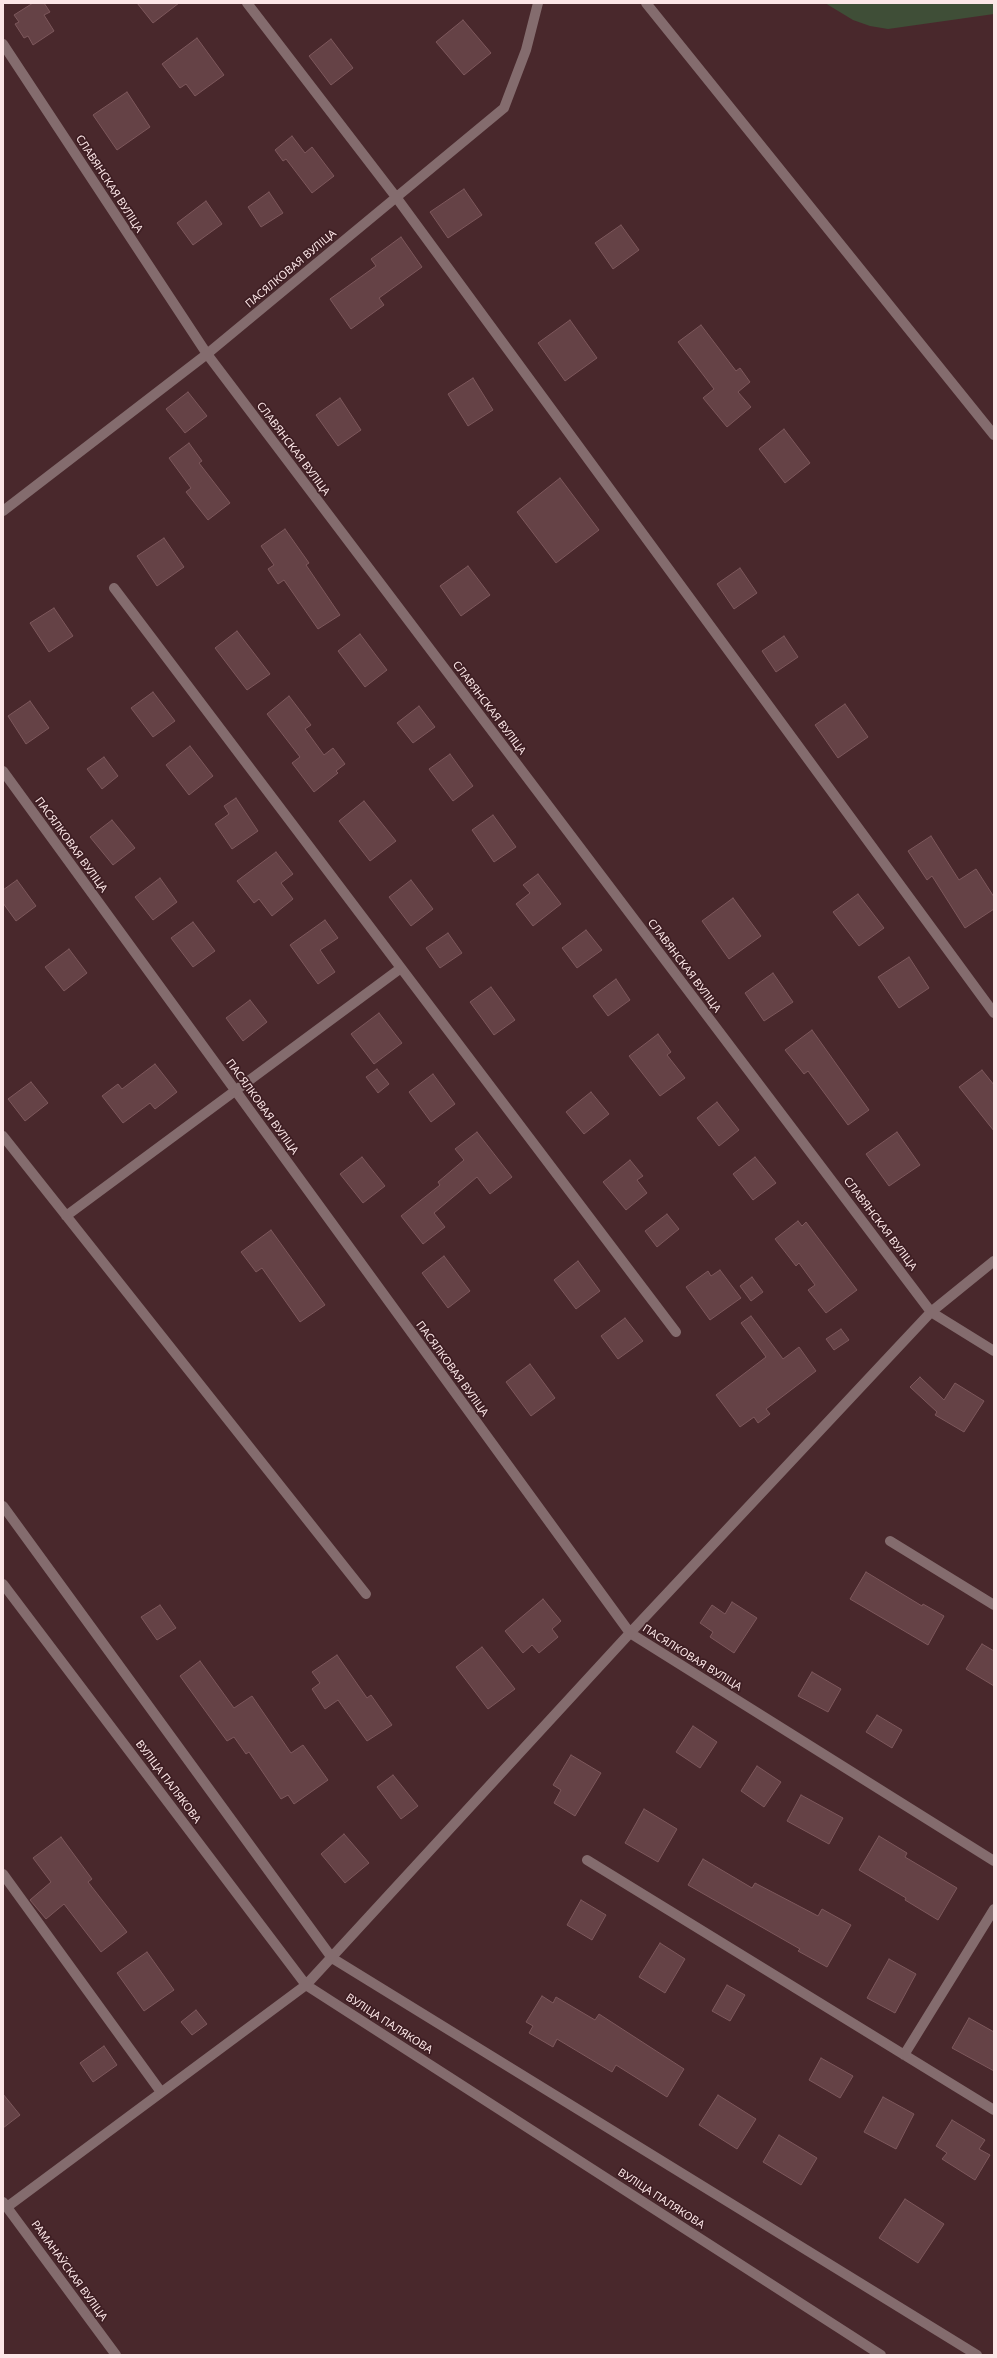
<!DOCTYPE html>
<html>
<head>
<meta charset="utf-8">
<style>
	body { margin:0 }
	#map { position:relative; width:997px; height:2358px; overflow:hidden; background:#49282c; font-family:"Noto Sans",sans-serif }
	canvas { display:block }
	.frame { position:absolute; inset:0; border:4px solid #fce6e7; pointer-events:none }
</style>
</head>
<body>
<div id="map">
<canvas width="997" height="2358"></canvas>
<div class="frame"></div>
</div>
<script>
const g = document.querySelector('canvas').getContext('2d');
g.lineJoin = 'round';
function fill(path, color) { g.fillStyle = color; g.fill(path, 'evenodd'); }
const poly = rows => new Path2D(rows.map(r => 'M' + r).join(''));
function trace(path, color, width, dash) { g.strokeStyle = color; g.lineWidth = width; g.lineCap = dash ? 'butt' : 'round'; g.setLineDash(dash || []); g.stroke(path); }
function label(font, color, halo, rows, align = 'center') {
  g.font = font + ' "Noto Sans",sans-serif'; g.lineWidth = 3.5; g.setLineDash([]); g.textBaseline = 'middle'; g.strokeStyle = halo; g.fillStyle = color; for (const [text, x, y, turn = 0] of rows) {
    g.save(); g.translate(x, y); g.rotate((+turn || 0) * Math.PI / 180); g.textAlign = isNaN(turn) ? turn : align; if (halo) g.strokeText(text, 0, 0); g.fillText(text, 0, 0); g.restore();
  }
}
fill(poly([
	[825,3,994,3,994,14,888,29,870,26,853,20]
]), '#3f4e37');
const building = poly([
	[33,3,44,3,50,12,44,15,54,31,33,45,28,36,24,38,15,24,19,22,14,15,33,3],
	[137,3,179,3,153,23,137,3],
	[463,20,491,53,464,75,436,42,463,20],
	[197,38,224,75,195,96,186,84,180,88,162,64,197,38],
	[331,39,353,68,331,85,309,56,331,39],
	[127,92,150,127,117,150,93,115,127,92],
	[292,136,305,153,312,147,334,176,312,193,286,159,283,161,275,150,292,136],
	[464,189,482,215,448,238,430,212,464,189],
	[269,192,283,213,261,227,248,207,269,192],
	[206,201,222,224,193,245,177,223,206,201],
	[621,225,639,250,613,269,595,243,621,225],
	[401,237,422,267,379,298,384,305,351,329,330,299,376,266,371,259,401,237],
	[570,320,597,358,565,381,538,343,570,320],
	[701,325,736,371,740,368,750,382,738,392,751,407,727,427,703,398,714,389,678,342,701,325],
	[473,378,493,410,468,426,448,394,473,378],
	[188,392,207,416,185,433,166,409,188,392],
	[340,398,361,430,338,446,316,415,340,398],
	[784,429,810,463,785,483,759,449,784,429],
	[189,443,202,461,199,463,230,503,208,520,186,492,191,488,169,458,189,443],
	[560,478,599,530,556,563,517,512,560,478],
	[285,529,309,563,306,565,340,615,318,629,284,580,278,584,268,569,274,565,261,546,285,529],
	[164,538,184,567,157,586,137,556,164,538],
	[468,566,490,595,461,616,440,586,468,566],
	[740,568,757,593,734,609,717,584,740,568],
	[54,608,73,636,49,652,30,623,54,608],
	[237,631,270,674,247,690,215,648,237,631],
	[360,634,387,670,365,687,338,651,360,634],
	[784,636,798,657,776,672,762,651,784,636],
	[153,692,175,721,153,737,131,708,153,692],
	[289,696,311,725,305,729,324,755,333,748,345,764,336,771,338,773,314,792,292,763,300,757,267,714,289,696],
	[30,701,49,728,26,744,8,716,30,701],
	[845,704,868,737,838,758,815,725,845,704],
	[419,706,435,727,413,743,397,723,419,706],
	[190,746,213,776,189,795,166,765,190,746],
	[450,754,473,786,453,801,429,769,450,754],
	[104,757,118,776,102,789,87,769,104,757],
	[236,798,258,831,232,849,215,824,229,814,224,806,236,798],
	[364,801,396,841,370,861,339,821,364,801],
	[493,815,516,847,494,862,472,830,493,815],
	[112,820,135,848,113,865,90,837,112,820],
	[931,836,959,880,976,869,994,897,994,909,965,928,932,876,927,880,908,851,931,836],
	[276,852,293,874,281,883,293,899,272,916,259,899,254,903,237,881,276,852],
	[538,874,561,904,533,926,516,904,530,893,523,885,538,874],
	[160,878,177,902,153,920,135,897,160,878],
	[17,880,36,906,16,921,3,903,3,890,17,880],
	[411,880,433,909,411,926,389,897,411,880],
	[858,894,884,928,859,946,833,912,858,894],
	[733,898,761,936,729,959,702,921,733,898],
	[325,920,338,938,320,950,335,972,318,984,290,945,325,920],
	[193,922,215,951,193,967,171,938,193,922],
	[586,930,602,950,577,968,562,948,586,930],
	[448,933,462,953,440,968,426,948,448,933],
	[69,949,87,973,64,991,45,967,69,949],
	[909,957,929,988,899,1008,878,977,909,957],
	[773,973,793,1002,764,1021,745,993,773,973],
	[616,979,630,1000,608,1016,593,996,616,979],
	[491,987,515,1020,494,1035,470,1002,491,987],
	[250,1000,267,1022,243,1041,226,1018,250,1000],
	[379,1013,402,1043,374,1064,351,1034,379,1013],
	[812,1030,869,1110,848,1125,808,1071,804,1074,785,1050,812,1030],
	[658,1034,671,1052,667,1055,685,1078,660,1096,629,1056,658,1034],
	[155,1064,177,1092,155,1109,150,1103,123,1123,102,1096,118,1084,122,1089,155,1064],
	[377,1069,389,1084,378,1093,366,1077,377,1069],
	[982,1070,994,1085,994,1131,959,1087,982,1070],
	[433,1074,455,1104,431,1122,409,1092,433,1074],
	[31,1082,48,1103,25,1121,8,1099,31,1082],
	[591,1092,609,1114,584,1134,566,1112,591,1092],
	[717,1102,739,1130,719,1146,697,1118,717,1102],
	[477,1132,512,1177,490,1194,477,1177,434,1213,445,1227,423,1244,401,1216,440,1185,438,1182,464,1160,455,1149,477,1132],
	[897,1132,920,1165,889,1186,866,1154,897,1132],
	[362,1157,385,1186,363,1203,340,1174,362,1157],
	[755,1157,776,1183,753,1200,733,1174,755,1157],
	[630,1160,643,1176,637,1180,647,1193,626,1210,603,1182,630,1160],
	[667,1214,679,1229,657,1247,645,1231,667,1214],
	[798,1221,802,1226,806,1222,857,1290,826,1313,808,1290,815,1285,799,1263,796,1266,775,1239,798,1221],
	[271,1230,325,1305,300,1322,262,1268,256,1272,241,1252,271,1230],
	[444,1256,470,1291,448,1308,422,1273,444,1256],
	[578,1261,600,1291,576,1309,554,1280,578,1261],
	[720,1270,741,1298,710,1320,686,1287,708,1271,711,1276,720,1270],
	[752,1277,763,1292,751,1301,740,1286,752,1277],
	[751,1316,783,1359,799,1347,816,1371,766,1409,770,1414,758,1423,754,1417,740,1427,716,1395,766,1357,741,1323,751,1316],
	[625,1318,643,1341,618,1359,601,1336,625,1318],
	[841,1329,849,1340,834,1350,826,1339,841,1329],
	[530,1364,555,1398,531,1416,506,1382,530,1364],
	[920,1377,944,1400,955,1383,984,1401,964,1432,935,1415,937,1412,910,1387,920,1377],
	[866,1572,922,1606,923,1604,944,1616,928,1645,850,1599,866,1572],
	[543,1599,561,1621,552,1629,558,1637,539,1653,532,1645,523,1653,505,1631,543,1599],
	[732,1602,757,1618,734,1653,710,1637,713,1632,700,1623,712,1605,725,1614,732,1602],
	[160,1605,176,1628,157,1640,141,1617,160,1605],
	[982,1644,994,1651,994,1686,966,1669,982,1644],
	[482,1647,515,1689,488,1709,456,1667,482,1647],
	[337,1655,367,1698,371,1695,392,1725,367,1741,338,1700,325,1709,312,1689,320,1683,312,1672,337,1655],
	[200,1661,234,1708,252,1696,291,1753,303,1745,328,1780,294,1804,288,1795,281,1799,249,1752,246,1754,234,1737,227,1741,180,1676,200,1661],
	[812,1672,841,1689,828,1712,798,1696,812,1672],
	[877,1715,902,1730,892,1748,866,1732,877,1715],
	[693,1726,717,1742,700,1768,676,1752,693,1726],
	[571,1755,601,1773,575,1816,554,1803,561,1790,553,1785,571,1755],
	[757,1766,781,1782,764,1807,741,1791,757,1766],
	[393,1775,418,1806,401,1819,377,1787,393,1775],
	[801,1795,843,1818,829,1844,787,1821,801,1795],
	[644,1809,677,1829,658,1862,625,1843,644,1809],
	[344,1834,369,1863,345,1883,321,1854,344,1834],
	[879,1836,907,1853,905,1857,957,1888,938,1920,905,1900,906,1898,859,1870,879,1836],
	[61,1837,92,1879,88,1882,127,1932,101,1952,64,1904,46,1919,30,1900,51,1882,33,1858,61,1837],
	[703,1859,752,1888,755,1883,818,1916,822,1909,851,1925,827,1967,798,1951,800,1949,688,1885,703,1859],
	[581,1900,606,1915,592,1940,567,1925,581,1900],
	[660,1943,685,1959,665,1993,639,1977,660,1943],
	[147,1952,174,1990,144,2011,117,1973,147,1952],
	[889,1959,916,1974,895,2013,867,1998,889,1959],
	[727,1985,745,1995,730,2021,712,2011,727,1985],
	[542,1996,553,2003,556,1997,595,2020,599,2014,684,2069,667,2097,616,2065,612,2072,557,2039,553,2047,529,2033,533,2026,526,2022,542,1996],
	[196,2010,207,2024,192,2035,181,2022,196,2010],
	[969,2018,994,2032,994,2071,952,2048,969,2018],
	[104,2046,117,2065,93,2082,80,2063,104,2046],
	[821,2058,853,2076,840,2098,809,2080,821,2058],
	[3,2094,20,2115,3,2128,3,2094],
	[718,2095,756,2119,737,2149,699,2125,718,2095],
	[883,2097,914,2114,896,2149,864,2132,883,2097],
	[952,2120,985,2140,979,2149,990,2155,975,2180,942,2159,947,2153,936,2146,952,2120],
	[779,2135,817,2158,801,2185,763,2162,779,2135],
	[905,2199,944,2224,918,2263,879,2238,905,2199]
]);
fill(building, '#654246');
trace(building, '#7d585c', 1);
trace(poly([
	[247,3,396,197,994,1013],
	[646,3,994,435],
	[3,44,207,354,931,1312,994,1351],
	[3,511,207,354,504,108,526,50,538,3],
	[114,588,676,1332],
	[3,771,630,1633,994,1861],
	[3,1136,366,1594],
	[66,1216,401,968],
	[3,1506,332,1958,977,2355],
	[890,1541,994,1605],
	[3,1584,306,1985,881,2355],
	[587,1860,994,2110],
	[3,1874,161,2092],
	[904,2055,994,1909],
	[3,2202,116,2355],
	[7,2207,306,1985,630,1633,931,1312,994,1261]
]), '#846c6e', 10);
label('11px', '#fce6e7', '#3e1e23', [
	["СЛАВЯНСКАЯ ВУЛІЦА",109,184,57],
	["ПАСЯЛКОВАЯ ВУЛІЦА",291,269,-40],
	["СЛАВЯНСКАЯ ВУЛІЦА",293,449,53],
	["СЛАВЯНСКАЯ ВУЛІЦА",489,708,53],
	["ПАСЯЛКОВАЯ ВУЛІЦА",71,845,54],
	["СЛАВЯНСКАЯ ВУЛІЦА",684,966,53],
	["ПАСЯЛКОВАЯ ВУЛІЦА",262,1107,54],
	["СЛАВЯНСКАЯ ВУЛІЦА",880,1224,53],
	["ПАСЯЛКОВАЯ ВУЛІЦА",452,1369,54],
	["ПАСЯЛКОВАЯ ВУЛІЦА",692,1658,32],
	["ВУЛІЦА ПАЛЯКОВА",168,1782,53],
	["ВУЛІЦА ПАЛЯКОВА",389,2024,33],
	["ВУЛІЦА ПАЛЯКОВА",661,2199,33],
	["РАМАНАЎСКАЯ ВУЛІЦА",69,2271,54]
]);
</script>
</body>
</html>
